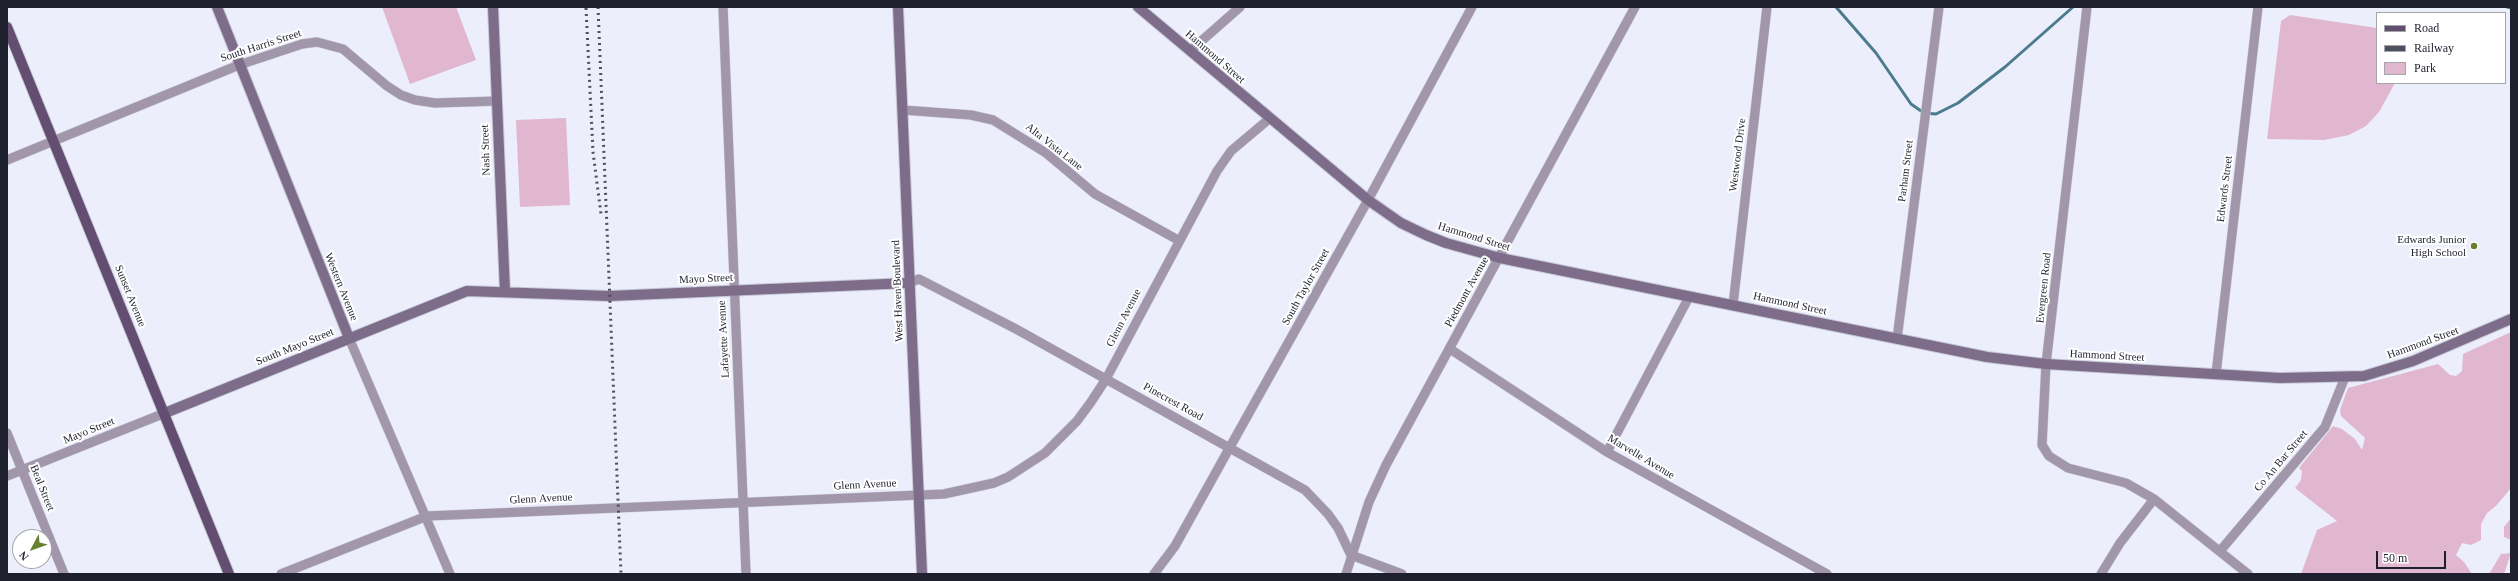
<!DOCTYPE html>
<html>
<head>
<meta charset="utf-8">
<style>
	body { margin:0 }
	#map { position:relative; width:2518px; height:581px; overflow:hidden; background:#eceefc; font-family:"Times New Roman",serif }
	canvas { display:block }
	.frame { position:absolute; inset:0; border:8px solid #1e202d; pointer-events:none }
	.legend { position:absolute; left:2376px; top:12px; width:130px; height:72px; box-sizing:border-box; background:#fff; border:1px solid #a5a6ab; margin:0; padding:5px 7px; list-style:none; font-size:12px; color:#1e202d }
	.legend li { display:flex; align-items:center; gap:8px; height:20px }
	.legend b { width:20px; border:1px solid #a5a6ab }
	.north { position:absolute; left:12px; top:529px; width:40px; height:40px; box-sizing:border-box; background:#fff; border:1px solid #a5a6ab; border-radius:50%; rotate:229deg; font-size:11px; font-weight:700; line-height:16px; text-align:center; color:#1e202d }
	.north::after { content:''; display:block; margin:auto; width:14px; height:18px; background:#688033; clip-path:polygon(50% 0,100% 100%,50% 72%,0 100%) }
	.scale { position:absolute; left:2376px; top:551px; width:70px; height:18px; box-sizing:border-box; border:2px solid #1e202d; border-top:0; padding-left:5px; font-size:12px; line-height:14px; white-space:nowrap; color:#1e202d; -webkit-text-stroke:3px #fff; paint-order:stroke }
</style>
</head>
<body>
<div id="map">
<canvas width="2518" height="581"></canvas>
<div class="frame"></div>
<ul class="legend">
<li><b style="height:5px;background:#634e72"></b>Road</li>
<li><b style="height:5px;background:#4e505d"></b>Railway</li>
<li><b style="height:11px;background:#e1b7d0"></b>Park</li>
</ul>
<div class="north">N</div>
<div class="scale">50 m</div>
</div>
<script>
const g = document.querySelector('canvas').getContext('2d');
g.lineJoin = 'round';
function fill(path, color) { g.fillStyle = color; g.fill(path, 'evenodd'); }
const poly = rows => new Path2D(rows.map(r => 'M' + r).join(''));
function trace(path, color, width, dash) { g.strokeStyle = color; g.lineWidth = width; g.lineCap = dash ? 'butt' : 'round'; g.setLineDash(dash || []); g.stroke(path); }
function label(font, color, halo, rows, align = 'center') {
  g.font = font + ' "Times New Roman",serif'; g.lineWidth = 4; g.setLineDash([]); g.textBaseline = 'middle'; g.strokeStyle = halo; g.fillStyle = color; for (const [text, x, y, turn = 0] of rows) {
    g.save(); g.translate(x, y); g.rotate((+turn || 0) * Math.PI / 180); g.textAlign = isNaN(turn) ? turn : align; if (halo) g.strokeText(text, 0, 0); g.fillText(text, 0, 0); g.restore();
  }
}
fill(poly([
	[382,7,456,7,476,60,410,84],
	[2290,15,2377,28,2377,83,2395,83,2379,112,2366,126,2349,135,2324,140,2267,139,2281,21],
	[566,118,570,205,520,207,516,120],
	[2511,332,2511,488,2496,506,2487,513,2481,524,2481,540,2471,545,2462,543,2456,555,2464,562,2472,574,2301,574,2317,530,2337,521,2295,488,2301,480,2302,471,2299,468,2333,426,2342,429,2355,439,2362,450,2365,438,2341,416,2340,410,2348,388,2438,364,2450,375,2456,376,2462,371,2463,354],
	[2511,518,2511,540,2504,537,2504,527],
	[2511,553,2504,574,2489,574,2501,554]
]), '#e1b7d0');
trace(poly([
	[1836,7,1876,53,1911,104,1924,113,1936,114,1958,103,2005,67,2073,7],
	[2507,7,2511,8]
]), '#4c7c8c', 3);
const street = poly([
	[723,7,746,574],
	[2087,7,2046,364,2042,445,2049,456,2068,468,2126,483,2154,499,2248,574],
	[1190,51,1240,7],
	[903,110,971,115,993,120,1046,153,1095,194,1178,240],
	[7,160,239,65,302,44,317,42,343,49,387,86,401,95,415,100,435,103,497,101],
	[909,283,919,279,1016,329,1305,490,1328,514,1338,528,1351,555,1402,574],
	[1733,305,1767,7],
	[349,338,450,574],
	[1897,339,1939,7],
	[1450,349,1607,452,1827,574],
	[2216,374,2258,7],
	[7,433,64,574],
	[1607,452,1689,297],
	[7,476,165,413],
	[2220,551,2325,427,2345,377],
	[281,574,427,516,944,494,994,483,1008,477,1045,453,1077,421,1091,402,1106,379,1217,171,1231,151,1269,119],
	[1154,574,1175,546,1230,447,1368,200,1472,7],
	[1346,574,1369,502,1386,465,1635,7],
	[2101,574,2120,543,2154,499]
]);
const secondary = poly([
	[217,7,349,338],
	[493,7,505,292],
	[898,7,922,574],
	[1138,7,1368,200,1401,223,1426,235,1446,243,1500,258,1987,357,2046,364,2280,378,2364,376,2413,361,2511,319],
	[165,413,467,291,609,296,909,283]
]);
const primary = poly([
	[7,27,229,574]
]);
trace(street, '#c7c9d7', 10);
trace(secondary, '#c7c9d7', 12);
trace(primary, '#c7c9d7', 12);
trace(street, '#a296ab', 9);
trace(secondary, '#7d6c8a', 10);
trace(primary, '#634e72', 10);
trace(poly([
	[598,7,621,574],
	[586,8,593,152,601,214]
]), '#4e505d', 3, [2, 4]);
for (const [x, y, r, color] of [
	[2474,246,4,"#688033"]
]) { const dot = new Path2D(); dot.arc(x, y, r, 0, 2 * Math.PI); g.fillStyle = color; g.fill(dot); trace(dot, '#fff', 1.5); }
label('11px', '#1e202d', '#fff', [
	["South Harris Street",261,46,-18],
	["Hammond Street",1215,57,41],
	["Alta Vista Lane",1054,147,38],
	["Nash Street",486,150,-92],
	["Westwood Drive",1738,155,-83],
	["Parham Street",1906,171,-83],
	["Edwards Street",2225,189,-83],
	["Hammond Street",1474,237,17],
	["Mayo Street",706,279,-3],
	["Western Avenue",341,287,68],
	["South Taylor Street",1306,287,-61],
	["Evergreen Road",2044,288,-84],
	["West Haven Boulevard",898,291,-92],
	["Piedmont Avenue",1467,292,-61],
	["Sunset Avenue",130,296,68],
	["Hammond Street",1790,304,12],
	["Glenn Avenue",1124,318,-63],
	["Lafayette Avenue",724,339,-93],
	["Hammond Street",2423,343,-20],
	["South Mayo Street",295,347,-22],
	["Hammond Street",2107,356,3],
	["Pinecrest Road",1173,402,29],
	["Mayo Street",89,431,-22],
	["Marvelle Avenue",1641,457,31],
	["Co An Bar Street",2281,461,-50],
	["Glenn Avenue",865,485,-3],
	["Beal Street",42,488,68],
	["Glenn Avenue",541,499,-3]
]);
label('11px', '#1e202d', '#fff', [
	["Edwards Junior",2466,240],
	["High School",2466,253]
], 'right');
</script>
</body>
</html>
